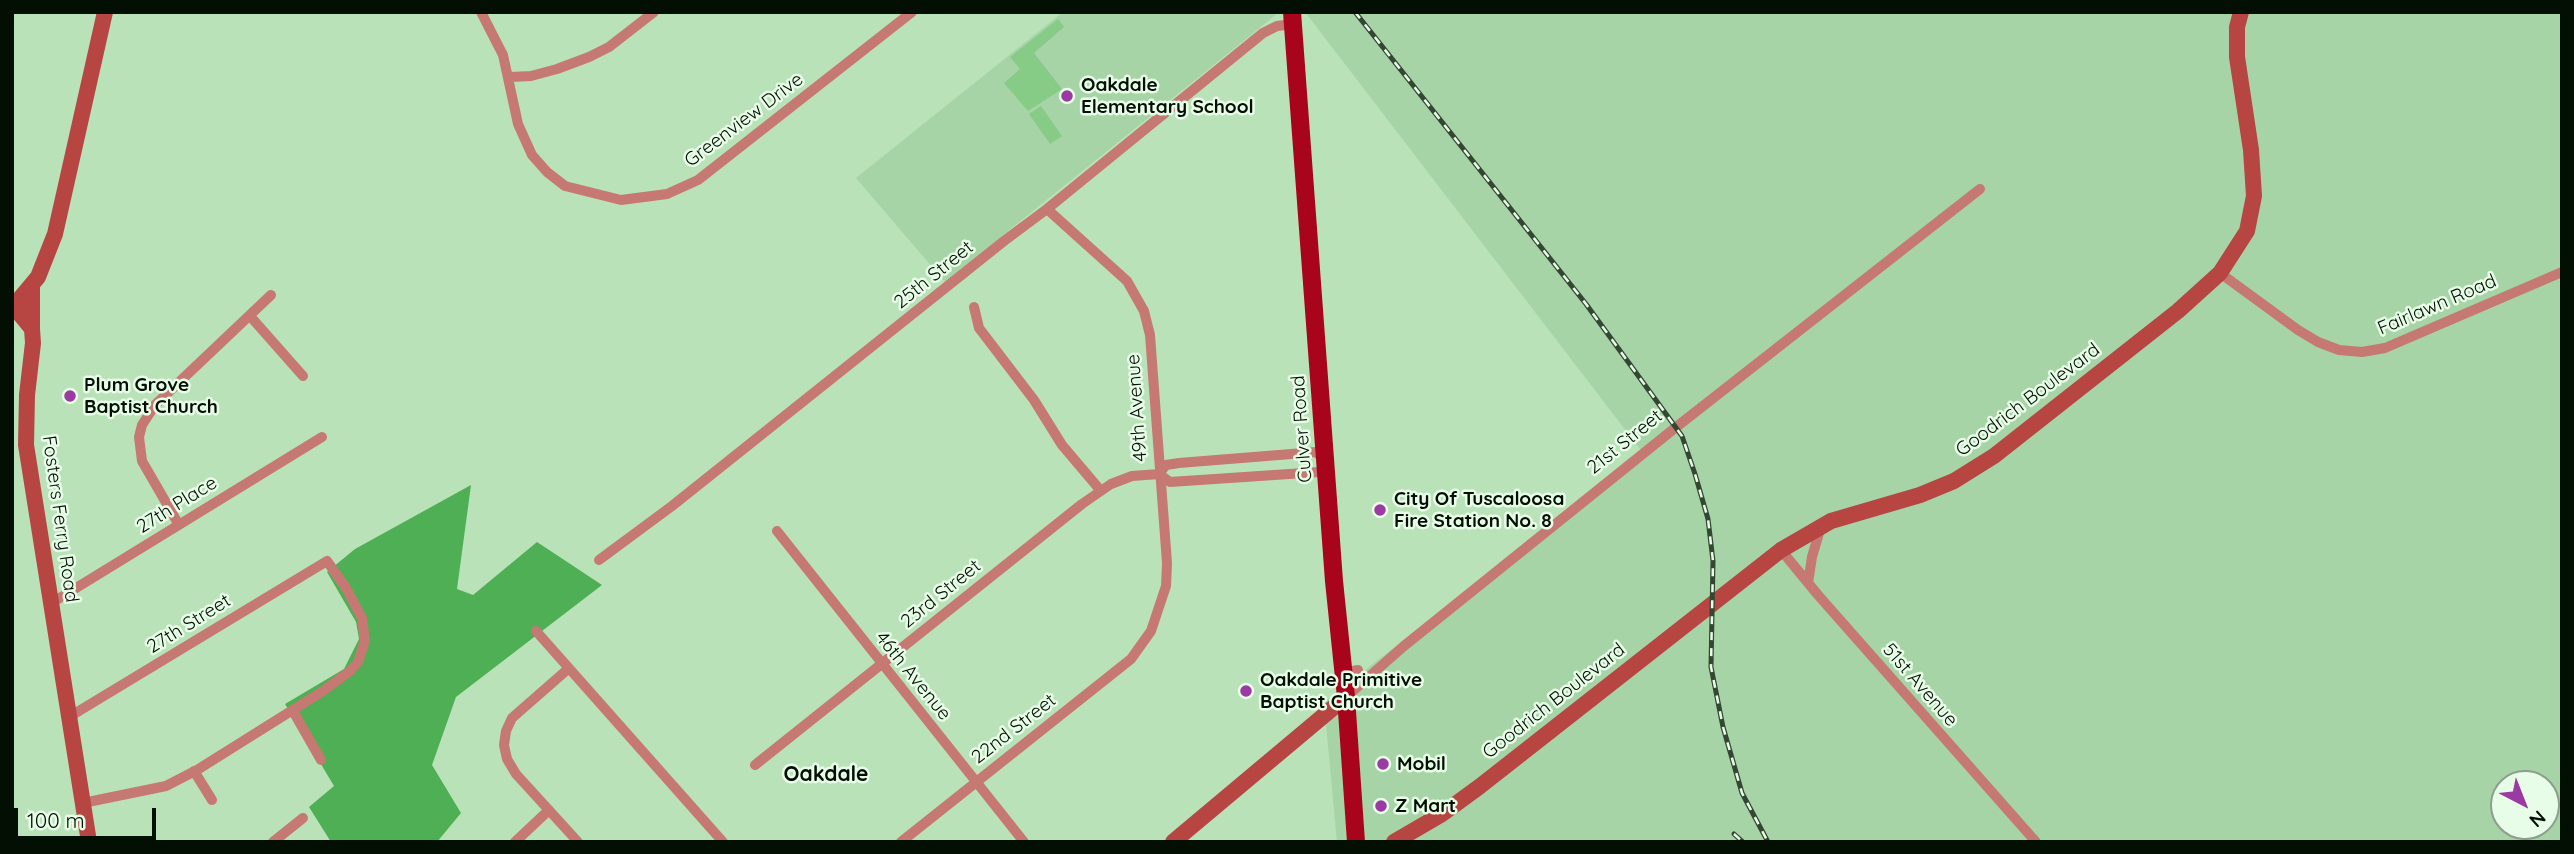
<!DOCTYPE html>
<html>
<head>
<meta charset="utf-8">
<style>
	body { margin:0 }
	#map { position:relative; width:2574px; height:854px; overflow:hidden; background:#b9e2b8; font-family:Quicksand,sans-serif }
	canvas { display:block }
	.frame { position:absolute; inset:0; border:14px solid #030f03; pointer-events:none }
	.north { position:absolute; left:2490px; top:770px; width:70px; height:70px; box-sizing:border-box; background:#e8fde7; border:2px solid #8c9e8c; border-radius:50%; rotate:138deg; font-size:19px; font-weight:700; line-height:28px; text-align:center; color:#030f03 }
	.north::after { content:''; display:block; margin:auto; width:24px; height:32px; background:#9a3aa2; clip-path:polygon(50% 0,100% 100%,50% 72%,0 100%) }
	.scale { position:absolute; left:14px; top:808px; width:142px; height:32px; box-sizing:border-box; border:4px solid #030f03; border-top:0; padding-left:9px; font-size:21px; line-height:24px; white-space:nowrap; color:#030f03; -webkit-text-stroke:5px #e8fde7; paint-order:stroke }
</style>
</head>
<body>
<div id="map">
<canvas width="2574" height="854"></canvas>
<div class="frame"></div>
<div class="north">N</div>
<div class="scale">100 m</div>
</div>
<script>
const g = document.querySelector('canvas').getContext('2d');
g.lineJoin = 'round';
function fill(path, color) { g.fillStyle = color; g.fill(path, 'evenodd'); }
const poly = rows => new Path2D(rows.map(r => 'M' + r).join(''));
function trace(path, color, width, dash) { g.strokeStyle = color; g.lineWidth = width; g.lineCap = dash ? 'butt' : 'round'; g.setLineDash(dash || []); g.stroke(path); }
function label(font, color, halo, rows, align = 'center') {
  g.font = font + ' Quicksand,sans-serif'; g.lineWidth = 5; g.setLineDash([]); g.textBaseline = 'middle'; g.strokeStyle = halo; g.fillStyle = color; for (const [text, x, y, turn = 0] of rows) {
    g.save(); g.translate(x, y); g.rotate((+turn || 0) * Math.PI / 180); g.textAlign = isNaN(turn) ? turn : align; if (halo) g.strokeText(text, 0, 0); g.fillText(text, 0, 0); g.restore();
  }
}
fill(poly([
	[1063,12,1278,13,945,282,856,178],
	[1305,12,2562,12,2562,842,1337,842,1324,702,1643,453],
	[2504,784,2546,784,2546,826,2504,826]
]), '#a6d4a6');
fill(poly([
	[1058,19,1064,27,1034,53,1062,89,1028,111,1004,83,1020,69,1010,57],
	[1041,106,1062,136,1050,144,1029,114]
]), '#86cb86');
fill(poly([
	[471,485,457,589,473,595,537,542,602,585,456,697,432,765,461,813,437,842,331,842,309,807,334,786,285,704,344,669,359,639,356,622,327,572,355,549]
]), '#4eaf54');
trace(poly([
	[481,12,503,55,518,124,532,155,547,172,565,186,621,200,667,194,698,180,912,12],
	[510,77,531,76,557,69,589,57,609,47,654,12],
	[2220,273,2298,330,2318,342,2339,350,2362,352,2385,348,2562,272],
	[974,307,979,328,1034,400,1062,445,1101,491],
	[250,316,303,376],
	[179,525,142,461,139,437,142,425,155,405,271,295],
	[777,531,1024,842],
	[1781,550,1818,595,2036,842],
	[599,560,672,506,1004,241,1047,209,1263,33,1277,26,1293,24],
	[1808,583,1812,557,1821,526],
	[50,604,322,437],
	[536,631,723,842],
	[568,669,512,718,506,731,504,745,507,759,516,774,578,842],
	[1343,673,1358,670],
	[1346,697,1404,646,1675,428,1980,189],
	[293,711,321,760],
	[69,717,327,561,346,588,362,618,365,641,358,662,350,671,323,691,197,770,166,786,83,803],
	[755,765,1082,504,1111,484,1132,476,1159,474,1170,482,1319,472,1327,462,1316,452,1179,463,1166,465,1159,474],
	[194,771,212,800],
	[273,842,303,818],
	[515,842,549,810],
	[901,842,1131,659,1151,631,1166,586,1167,563,1150,335,1144,311,1127,281,1047,209]
]), '#c67873', 10);
trace(poly([
	[14,307,32,329,33,343,27,395,26,445,89,842],
	[12,308,38,277,55,234,105,12],
	[32,329,32,286],
	[1173,842,1346,697],
	[1394,842,1442,814,1479,787,1781,550,1831,521,1920,495,1954,481,1994,456,2178,311,2220,273,2247,231,2254,196,2251,150,2237,57,2237,27,2241,12]
]), '#b74542', 16);
trace(poly([
	[1292,12,1334,581,1346,697,1356,842]
]), '#a8041c', 18);
const rail = poly([
	[1355,12,1586,304,1682,436,1695,474,1708,519,1713,561,1711,667,1723,727,1742,793,1768,842],
	[1734,834,1743,842]
]);
trace(rail, '#344733', 5);
trace(rail, '#e8fde7', 2.5, [8]);
for (const [x, y, r, color] of [
	[1067,96,7,"#9a3aa2"],
	[70,396,7,"#9a3aa2"],
	[1380,510,7,"#9a3aa2"],
	[1246,691,7,"#9a3aa2"],
	[1383,764,7,"#9a3aa2"],
	[1381,806,7,"#9a3aa2"]
]) { const dot = new Path2D(); dot.arc(x, y, r, 0, 2 * Math.PI); g.fillStyle = color; g.fill(dot); trace(dot, '#e8fde7', 2.5); }
label('bold 19px', '#030f03', '#e8fde7', [
	["Oakdale",1081,85],
	["Elementary School",1081,107],
	["Plum Grove",84,385],
	["Baptist Church",84,407],
	["City Of Tuscaloosa",1394,499],
	["Fire Station No. 8",1394,521],
	["Oakdale Primitive",1260,680],
	["Baptist Church",1260,702],
	["Mobil",1397,764],
	["Z Mart",1395,806]
], 'left');
label('19px', '#030f03', '#e8fde7', [
	["Greenview Drive",744,120,-37],
	["25th Street",934,275,-39],
	["Fairlawn Road",2437,305,-23],
	["Goodrich Boulevard",2028,400,-37],
	["49th Avenue",1137,408,-94],
	["Culver Road",1302,429,-94],
	["21st Street",1625,442,-39],
	["27th Place",177,505,-32],
	["Fosters Ferry Road",60,519,82],
	["23rd Street",941,594,-39],
	["27th Street",189,624,-32],
	["46th Avenue",913,676,51],
	["51st Avenue",1920,685,49],
	["Goodrich Boulevard",1554,701,-38],
	["22nd Street",1014,729,-38]
]);
label('bold 21px', '#030f03', '#e8fde7', [
	["Oakdale",826,775]
]);
</script>
</body>
</html>
